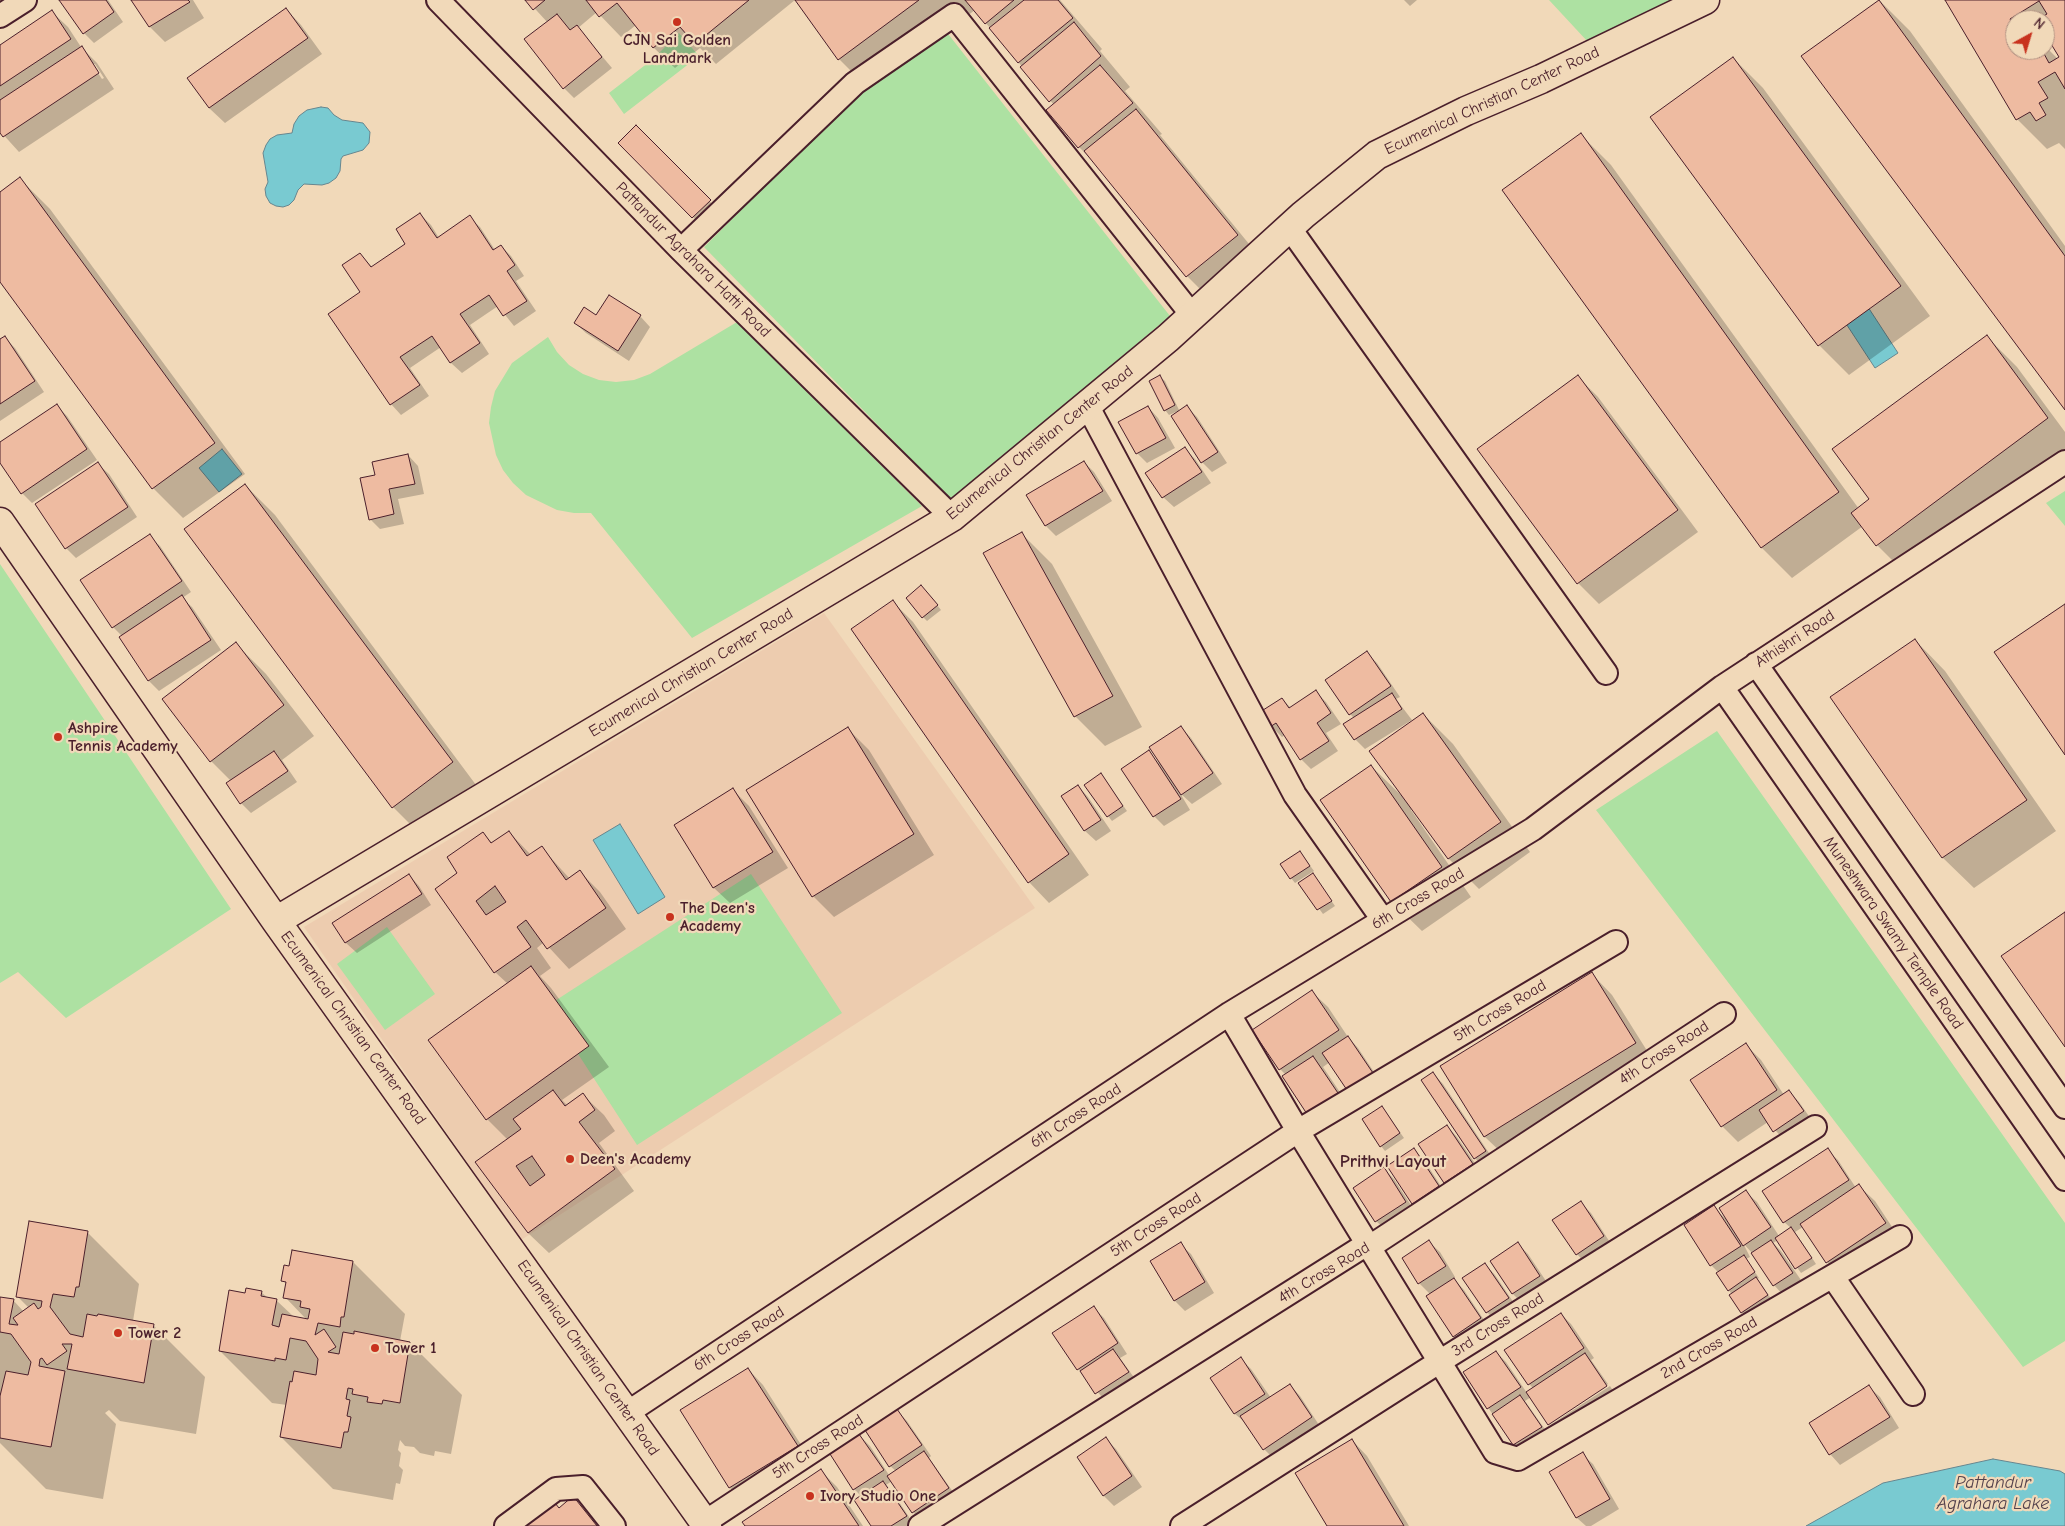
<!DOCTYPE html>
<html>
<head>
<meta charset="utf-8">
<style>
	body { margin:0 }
	#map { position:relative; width:2065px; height:1526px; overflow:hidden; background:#f1d9b9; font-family:"Comic Neue",sans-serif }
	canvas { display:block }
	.north { position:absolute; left:2005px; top:10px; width:50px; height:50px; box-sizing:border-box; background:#f1d9b9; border:1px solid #ae8f80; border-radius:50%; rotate:39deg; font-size:14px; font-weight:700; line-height:20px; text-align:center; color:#4a1f2b }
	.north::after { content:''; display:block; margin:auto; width:18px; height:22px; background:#c8321e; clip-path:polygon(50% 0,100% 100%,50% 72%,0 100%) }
</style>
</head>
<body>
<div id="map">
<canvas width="2065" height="1526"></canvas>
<div class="north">N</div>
</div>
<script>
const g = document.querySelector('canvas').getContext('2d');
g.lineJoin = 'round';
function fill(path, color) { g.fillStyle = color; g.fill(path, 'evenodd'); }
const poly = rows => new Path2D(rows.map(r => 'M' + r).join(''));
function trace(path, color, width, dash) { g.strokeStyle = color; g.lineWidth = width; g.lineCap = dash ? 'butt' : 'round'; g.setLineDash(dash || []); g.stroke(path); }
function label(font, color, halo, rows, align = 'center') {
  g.font = font + ' "Comic Neue",sans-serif'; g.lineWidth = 4.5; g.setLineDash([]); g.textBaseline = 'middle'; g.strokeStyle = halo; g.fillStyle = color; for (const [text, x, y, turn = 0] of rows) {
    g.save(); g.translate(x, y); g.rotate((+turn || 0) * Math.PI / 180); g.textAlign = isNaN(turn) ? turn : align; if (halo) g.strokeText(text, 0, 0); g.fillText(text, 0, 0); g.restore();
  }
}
fill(poly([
	[824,613,1035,908,521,1240,304,927]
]), '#edccaf');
fill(poly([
	[1549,0,1671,0,1588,42],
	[945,30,1170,316,951,500,704,247,858,94],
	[679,33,699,56,624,114,609,93,653,59],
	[737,322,922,506,692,638,591,513,574,513,557,510,526,495,513,483,503,470,496,455,489,423,491,407,495,391,512,363,548,337,557,352,569,365,583,374,599,380,616,382,634,380,650,374],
	[2065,491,2065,526,2046,503],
	[0,564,231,909,66,1018,18,972,0,983],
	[1717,731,2065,1223,2065,1341,2023,1367,1596,810],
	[751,874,842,1013,637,1145,547,1006],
	[387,927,435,994,385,1030,337,964]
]), '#ade1a2');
const water = poly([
	[321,107,328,108,334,115,342,120,363,123,370,132,369,143,363,150,343,156,341,159,340,171,336,178,329,183,322,185,304,184,298,190,294,200,289,205,283,207,276,206,270,203,266,196,265,189,268,182,263,153,266,145,270,139,277,135,292,133,294,124,299,116,307,110,321,107],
	[1866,304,1898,353,1875,368,1843,319,1866,304],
	[222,449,242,474,219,492,199,468,222,449],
	[620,824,665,897,638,914,593,840,620,824],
	[1993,1459,2060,1471,2065,1474,2065,1526,1806,1526,1883,1483,1993,1459]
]);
fill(water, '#79cad1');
trace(water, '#66868f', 1);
fill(poly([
	[61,0,108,0,123,22,94,43,84,33],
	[133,0,193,0,204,18,165,42,150,27],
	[527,0,1060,0,1102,49,1100,51,1130,87,1125,91,1162,134,1160,135,1267,266,1217,306,1187,276,1099,167,1079,147,1048,110,1054,105,975,10,869,89,839,59,795,0,716,64,700,48,675,68,654,48,636,25,621,37,597,12,578,28,612,68,574,98,564,88,548,23],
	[1404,0,1417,0,1410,6],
	[1946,0,2065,0,2065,149,2059,143,2047,149,2017,119],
	[2015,20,2045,20,2045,50,2015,50],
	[2051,42,2061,58,2058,59,2045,46],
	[1880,1,1910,31,2065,246,2065,408,1803,57],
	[286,9,301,25,322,54,225,123,209,108],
	[52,12,68,27,81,47,97,63,114,89,19,152,0,131,0,46],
	[92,64,95,64,104,78,102,79],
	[1733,58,1763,88,1930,316,1849,375,1819,345],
	[636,127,720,212,703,227,620,143],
	[1581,135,1611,165,1859,509,1871,499,1987,337,2017,367,2065,432,2065,458,1907,575,1877,545,1863,526,1792,578,1762,548,1503,190],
	[20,179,50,209,245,474,183,518,153,488,0,280,0,193],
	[420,214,431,225,439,238,469,217,480,227,495,250,501,246,511,256,524,276,516,281,536,311,514,326,498,306,470,325,489,354,462,373,451,363,441,347,410,368,429,396,401,415,391,404,362,292,360,254,373,268,407,244],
	[596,316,640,316,650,327,629,361,586,333,575,323],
	[5,338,15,348,44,392,0,421,0,341],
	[1160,377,1165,381,1180,412,1187,407,1197,417,1227,463,1212,472,1202,462,1178,411,1169,415,1165,410],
	[1578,377,1598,397,1698,532,1599,604,1578,583,1479,449],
	[57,406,67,416,97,460,32,503,22,493,0,461,0,444],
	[1148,407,1158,418,1175,448,1147,463,1137,453],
	[1185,449,1195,459,1211,483,1174,507,1163,497],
	[408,455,418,466,424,494,398,499,404,524,380,529,370,519,376,476],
	[1084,462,1094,472,1112,501,1056,536,1046,526,1028,496],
	[98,464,109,474,137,517,76,558,66,548],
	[245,485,275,515,482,793,423,837,393,807],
	[1022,534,1052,564,1142,727,1105,746,1075,716],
	[149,536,160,546,191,592,182,598,192,607,221,650,159,691,149,681,120,637,122,636,113,627],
	[926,591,941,610,927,621,923,617],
	[893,602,913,622,1089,875,1049,903,1029,882],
	[1915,640,1945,671,2056,831,1974,888,1943,858,1832,698],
	[236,644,266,674,314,736,282,760,297,782,251,813,241,803,231,781,211,761],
	[1367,653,1377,663,1400,697,1396,699,1412,720,1365,749,1355,739,1354,718,1350,714],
	[1316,692,1326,702,1341,724,1326,733,1338,751,1311,769,1301,759,1285,735,1282,737,1271,726,1262,713,1282,699,1291,708],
	[1423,714,1453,744,1530,852,1479,889,1449,859,1413,808,1411,810,1471,897,1422,931,1391,901,1371,766,1404,798,1405,797],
	[1181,727,1191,738,1222,784,1192,804,1180,793,1190,810,1164,826,1154,816,1149,752,1159,763],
	[848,729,869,750,934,855,834,917,813,896],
	[1101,775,1127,811,1112,821,1108,816],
	[1078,786,1088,797,1111,831,1096,841,1085,831,1063,796],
	[733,790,749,806,788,868,730,903,714,888,676,825],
	[509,832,531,855,542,848,570,879,580,872,600,892,626,929,569,969,544,942,537,948,551,968,540,976,551,988,609,1067,562,1100,568,1106,583,1095,604,1115,615,1131,599,1143,634,1191,549,1253,528,1233,508,1140,487,1119,508,984,495,972,459,873,483,833,493,844],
	[1300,852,1314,871,1295,883,1291,878],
	[409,875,419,886,431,905,357,953,346,943,334,923],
	[1313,875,1335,906,1323,914,1300,883],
	[1592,974,1612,995,1656,1065,1506,1157,1485,1137,1442,1067],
	[1312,992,1328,1007,1348,1037,1358,1048,1384,1087,1330,1062,1323,1067,1350,1107,1286,1075,1280,1069],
	[1745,1044,1761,1060,1784,1095,1789,1091,1799,1102,1813,1122,1785,1141,1768,1122,1738,1142,1722,1126],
	[1433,1073,1443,1084,1495,1162,1485,1169,1475,1158,1423,1080],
	[1382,1107,1404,1138,1385,1151,1381,1146],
	[1447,1126,1457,1137,1483,1175,1455,1193,1445,1182,1420,1144],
	[1414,1150,1424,1160,1448,1197,1424,1213,1413,1203],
	[1827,1150,1838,1160,1856,1188,1859,1186,1875,1201,1900,1239,1842,1278,1827,1262,1803,1227,1795,1232,1816,1264,1801,1273,1778,1240,1773,1243,1781,1251,1803,1283,1784,1296,1774,1285,1752,1253,1743,1243,1750,1257,1746,1259,1759,1278,1757,1279,1772,1300,1746,1317,1742,1312,1719,1273,1711,1265,1713,1207,1725,1218,1746,1192,1757,1202,1779,1236,1791,1228,1784,1222],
	[1384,1169,1394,1179,1416,1213,1387,1231,1376,1221,1354,1188],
	[1580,1202,1591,1213,1613,1247,1587,1265,1577,1254],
	[87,1232,139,1284,133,1321,153,1325,205,1377,196,1434,120,1421,109,1410,105,1413,116,1424,103,1499,46,1489,0,1443,0,1298,13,1300,24,1312,29,1308,18,1297],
	[1429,1242,1440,1252,1455,1277,1453,1278,1464,1290,1490,1329,1464,1346,1454,1336,1430,1294,1419,1283,1403,1259],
	[1180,1244,1191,1254,1214,1293,1185,1311,1175,1301],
	[1518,1244,1528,1254,1550,1287,1523,1304,1513,1294,1491,1262],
	[293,1251,353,1262,405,1314,400,1341,410,1343,462,1395,451,1454,435,1451,434,1456,420,1453,414,1447,405,1446,400,1440,398,1450,401,1453,399,1466,403,1470,400,1484,396,1483,393,1500,333,1489,281,1437,287,1405,272,1403,220,1351,246,1295,261,1292,268,1298,276,1300,294,1317,307,1320,285,1297,287,1285,283,1280,290,1268],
	[1485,1264,1495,1275,1518,1309,1497,1323,1487,1312,1464,1278],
	[1094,1308,1104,1318,1127,1354,1120,1358,1138,1383,1107,1403,1078,1369],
	[1561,1314,1571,1324,1594,1358,1591,1360,1608,1384,1549,1423,1549,1425,1531,1397,1525,1401,1551,1438,1524,1455,1514,1445,1464,1373,1496,1352,1506,1362,1527,1393,1533,1388,1529,1384],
	[1241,1359,1251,1369,1271,1398,1290,1385,1300,1396,1321,1428,1274,1459,1264,1449,1246,1423,1235,1414,1212,1378],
	[748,1369,763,1385,812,1462,746,1503,730,1488,682,1411],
	[1610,1386,1617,1397,1559,1435,1550,1425],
	[1869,1387,1880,1397,1899,1428,1840,1465,1830,1454,1811,1423],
	[897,1411,907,1421,931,1456,929,1458,958,1499,923,1522,913,1512,892,1481,886,1485,893,1493,915,1526,873,1526,862,1497,854,1489,859,1435,870,1446,889,1475,896,1471,890,1466],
	[1106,1439,1116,1449,1142,1487,1114,1506,1104,1496],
	[1352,1440,1367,1456,1409,1526,1328,1526],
	[1582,1454,1593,1464,1619,1509,1591,1526,1586,1526,1577,1518,1551,1472],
	[821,1471,837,1487,863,1526,746,1526],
	[573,1498,602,1526,527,1526,559,1509]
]), '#0003');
const building = poly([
	[59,0,106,0,114,12,83,34,59,0],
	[131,0,188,0,190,2,149,27,131,0],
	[525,0,545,0,533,10,525,0],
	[586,0,749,0,695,44,680,27,653,48,617,3,599,17,586,0],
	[795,0,919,0,838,60,795,0],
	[965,0,1014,0,985,24,965,0],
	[1024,0,1058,0,1073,18,1018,63,989,28,1024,0],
	[1879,0,2065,256,2065,410,1801,56,1879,0],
	[1945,0,2065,0,2065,89,2055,72,2038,82,2048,98,2039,103,2046,115,2036,121,2030,112,2016,120,1945,0],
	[2039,1,2047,14,2037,20,2045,20,2045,34,2059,57,2049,63,2042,50,2015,50,2015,28,2010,19,2039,1],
	[286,8,308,38,209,108,187,78,286,8],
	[52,10,71,39,0,86,0,45,52,10],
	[557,14,570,30,577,25,602,57,563,89,524,39,557,14],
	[1074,22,1101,56,1049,102,1020,67,1074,22],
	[82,46,99,73,3,137,0,133,0,100,82,46],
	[1733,57,1901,286,1818,346,1650,117,1733,57],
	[1100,65,1133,103,1078,148,1046,110,1100,65],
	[1136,109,1238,235,1186,277,1084,151,1136,109],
	[636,125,711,200,692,218,618,143,636,125],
	[1581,133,1839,492,1761,548,1502,190,1581,133],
	[20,177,215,443,152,489,0,282,0,192,20,177],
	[420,213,437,238,470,215,493,250,501,245,515,265,507,271,527,301,503,316,489,295,460,314,480,343,450,363,432,336,400,357,420,385,390,405,328,314,360,292,342,265,360,253,371,267,405,244,396,229,420,213],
	[609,295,641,315,618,351,574,323,584,307,596,315,609,295],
	[1987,335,2048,418,1876,546,1851,513,1869,499,1832,449,1987,335],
	[5,336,35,381,0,404,0,339,5,336],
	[1160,375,1175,405,1164,411,1149,381,1160,375],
	[1578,375,1678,510,1577,584,1477,449,1578,375],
	[57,404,87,449,21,494,0,463,0,442,57,404],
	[1187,405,1218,452,1201,463,1171,416,1187,405],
	[1148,406,1166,438,1136,454,1118,422,1148,406],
	[1185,447,1202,472,1162,498,1145,473,1185,447],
	[408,454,415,484,389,489,394,514,369,520,360,478,375,475,372,462,408,454],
	[1084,461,1103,491,1045,526,1026,495,1084,461],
	[98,462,128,507,65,549,35,504,98,462],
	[245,484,453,762,392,808,184,529,245,484],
	[1022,532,1113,696,1074,717,983,553,1022,532],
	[150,534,182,581,112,628,80,580,150,534],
	[921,585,938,605,922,618,906,598,921,585],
	[182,595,211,640,148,681,119,637,182,595],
	[893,600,1069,854,1028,883,851,629,893,600],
	[2065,604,2065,755,1994,652,2065,604],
	[1915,639,2027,800,1942,858,1830,697,1915,639],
	[236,642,284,705,210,762,162,699,236,642],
	[1367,651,1391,686,1349,715,1325,680,1367,651],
	[1316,690,1331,713,1317,723,1329,741,1300,760,1276,723,1270,727,1260,712,1282,698,1289,708,1316,690],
	[1392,693,1402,709,1354,740,1343,724,1392,693],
	[1423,713,1501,822,1448,859,1369,751,1423,713],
	[1181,726,1213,773,1181,795,1149,747,1181,726],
	[848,727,914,834,812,897,746,790,848,727],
	[1149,750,1181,799,1153,817,1121,769,1149,750],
	[274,751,288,771,240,804,226,783,274,751],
	[1371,765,1442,867,1391,902,1320,800,1371,765],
	[1101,773,1123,806,1107,817,1084,785,1101,773],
	[1078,785,1101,820,1084,831,1061,796,1078,785],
	[733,788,773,852,713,888,674,825,733,788],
	[509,831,527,856,542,846,566,880,580,870,606,908,547,949,526,920,517,927,531,947,494,973,435,889,457,873,447,857,483,832,491,843,509,831],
	[495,886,506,902,486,915,476,901,495,886],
	[1300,851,1310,866,1290,879,1280,864,1300,851],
	[1313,873,1332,901,1317,910,1298,883,1313,873],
	[409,874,422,894,345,943,332,923,409,874],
	[2065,912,2065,1047,2001,956,2065,912],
	[531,966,589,1046,486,1120,428,1040,531,966],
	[1592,972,1636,1043,1484,1137,1440,1066,1592,972],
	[1312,990,1339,1030,1279,1070,1252,1030,1312,990],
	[1348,1036,1375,1076,1349,1093,1322,1053,1348,1036],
	[1746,1043,1777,1090,1721,1127,1690,1080,1746,1043],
	[1313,1056,1340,1096,1309,1117,1282,1076,1313,1056],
	[1433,1072,1486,1151,1474,1159,1421,1080,1433,1072],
	[553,1090,565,1106,583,1093,595,1110,579,1122,615,1169,528,1233,475,1162,521,1129,513,1119,553,1090],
	[532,1156,545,1175,530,1186,516,1166,532,1156],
	[1789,1090,1804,1111,1773,1132,1759,1110,1789,1090],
	[1382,1106,1400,1133,1380,1147,1362,1119,1382,1106],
	[1447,1125,1473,1164,1444,1183,1418,1144,1447,1125],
	[1414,1148,1439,1186,1412,1204,1387,1166,1414,1148],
	[1828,1148,1849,1180,1783,1223,1762,1191,1828,1148],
	[1384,1167,1406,1202,1375,1222,1353,1188,1384,1167],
	[1859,1184,1886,1223,1826,1263,1800,1224,1859,1184],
	[1746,1190,1771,1227,1743,1246,1719,1208,1746,1190],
	[1581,1201,1604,1236,1576,1255,1552,1220,1581,1201],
	[1714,1205,1741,1246,1710,1266,1684,1225,1714,1205],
	[29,1221,88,1231,79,1287,76,1287,74,1297,53,1294,50,1307,70,1334,83,1337,87,1314,97,1316,98,1314,154,1324,144,1383,67,1369,72,1344,62,1344,67,1351,47,1365,42,1358,40,1359,39,1366,65,1371,51,1447,0,1438,0,1396,6,1371,28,1375,31,1362,11,1334,0,1332,0,1297,14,1299,9,1324,17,1325,18,1325,13,1318,34,1303,38,1309,41,1307,42,1301,16,1297,29,1221],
	[1791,1227,1812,1258,1795,1269,1775,1238,1791,1227],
	[1429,1240,1446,1266,1418,1284,1402,1258,1429,1240],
	[1771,1240,1793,1273,1773,1286,1751,1253,1771,1240],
	[1181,1242,1205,1282,1174,1301,1150,1261,1181,1242],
	[1518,1242,1540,1276,1512,1294,1490,1261,1518,1242],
	[292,1250,353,1261,344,1317,341,1317,340,1327,318,1323,315,1335,324,1329,336,1347,328,1352,339,1354,343,1332,354,1334,354,1331,410,1342,400,1403,383,1400,382,1404,367,1402,368,1397,352,1394,353,1389,348,1388,346,1399,350,1400,347,1416,351,1417,348,1432,344,1432,341,1448,280,1437,290,1381,292,1382,294,1371,316,1375,318,1359,306,1341,290,1338,286,1360,275,1358,275,1361,219,1351,229,1290,245,1293,246,1288,262,1291,261,1296,277,1299,272,1325,279,1327,282,1314,308,1319,310,1309,300,1307,301,1301,283,1298,286,1282,281,1281,284,1265,289,1266,292,1250],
	[1744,1255,1755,1272,1728,1291,1716,1273,1744,1255],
	[1485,1263,1509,1298,1486,1313,1462,1278,1485,1263],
	[1756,1277,1768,1295,1741,1313,1729,1295,1756,1277],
	[1454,1278,1481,1318,1453,1337,1426,1296,1454,1278],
	[1094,1306,1118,1343,1077,1370,1052,1333,1094,1306],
	[1561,1313,1584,1348,1528,1385,1504,1350,1561,1313],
	[1113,1349,1129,1372,1095,1394,1080,1371,1113,1349],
	[1496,1351,1521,1387,1487,1409,1463,1372,1496,1351],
	[1585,1353,1607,1386,1548,1425,1526,1392,1585,1353],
	[1241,1357,1265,1394,1234,1414,1210,1378,1241,1357],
	[748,1368,798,1446,729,1488,680,1410,748,1368],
	[1290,1384,1312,1417,1263,1450,1240,1416,1290,1384],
	[1869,1385,1890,1417,1829,1455,1809,1423,1869,1385],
	[1520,1395,1542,1427,1513,1445,1492,1414,1520,1395],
	[897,1409,922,1445,889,1467,865,1430,897,1409],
	[859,1434,884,1470,853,1490,830,1454,859,1434],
	[1106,1437,1132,1476,1103,1496,1077,1457,1106,1437],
	[1352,1439,1404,1526,1327,1526,1295,1473,1352,1439],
	[924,1451,949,1488,912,1513,887,1476,924,1451],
	[1583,1452,1610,1499,1576,1518,1549,1472,1583,1452],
	[821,1469,859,1526,745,1526,742,1522,821,1469],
	[883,1481,907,1516,891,1526,871,1526,854,1500,883,1481],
	[573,1496,597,1526,525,1526,555,1503,559,1508,573,1496]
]);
fill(building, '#eebba1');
trace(building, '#4a1f2b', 1);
const minor = poly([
	[438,0,681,250,952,517],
	[0,16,25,0],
	[1289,227,1606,673],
	[681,250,855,83,954,15,1192,315],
	[1087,405,1295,795,1383,920],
	[1756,664,2065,1107],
	[1722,687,2065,1179],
	[1229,1014,1298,1131,1495,1452,1518,1459,1900,1237],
	[1833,1277,1913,1394],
	[627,1413,1229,1014,1533,829,1722,687,2065,462],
	[705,1522,1298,1131,1616,942],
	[506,1526,556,1489,583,1487,614,1526],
	[920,1526,1367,1244,1377,1242,1724,1014],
	[1182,1526,1439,1362,1815,1127]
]);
const tertiary = poly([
	[0,522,276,921,707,1526],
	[276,921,952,517,1168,338,1303,215,1377,155,1466,111,1541,79,1705,0]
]);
trace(minor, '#4a1f2b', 26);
trace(tertiary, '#4a1f2b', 31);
trace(minor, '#f1d9b9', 22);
trace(tertiary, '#f1d9b9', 28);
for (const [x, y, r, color] of [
	[677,22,5,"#c8321e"],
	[58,737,5,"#c8321e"],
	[670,917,5,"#c8321e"],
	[570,1159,5,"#c8321e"],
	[118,1333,5,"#c8321e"],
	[375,1348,5,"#c8321e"],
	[810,1496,5,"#c8321e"]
]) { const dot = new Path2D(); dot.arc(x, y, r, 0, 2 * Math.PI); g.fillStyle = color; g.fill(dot); trace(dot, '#f1d9b9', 2); }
label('bold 16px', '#4a1f2b', '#f1d9b9', [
	["CJN Sai Golden",677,40,"center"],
	["Landmark",677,58,"center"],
	["Ashpire",68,728],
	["Tennis Academy",68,746],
	["The Deen's",680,908],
	["Academy",680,926],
	["Deen's Academy",580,1159],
	["Tower 2",128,1333],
	["Tower 1",385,1348],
	["Ivory Studio One",820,1496]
], 'left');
label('16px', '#4a1f2b', '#f1d9b9', [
	["Ecumenical Christian Center Road",1492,101,-25],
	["Pattandur Agrahara Hatti Road",693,260,45],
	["Ecumenical Christian Center Road",1040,443,-39],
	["Athishri Road",1795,639,-33],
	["Ecumenical Christian Center Road",691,673,-31],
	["6th Cross Road",1418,899,-31],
	["Muneshwara Swamy Temple Road",1893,933,55],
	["5th Cross Road",1500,1011,-31],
	["Ecumenical Christian Center Road",353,1028,54],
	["4th Cross Road",1664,1053,-33],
	["6th Cross Road",1076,1116,-33],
	["5th Cross Road",1156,1225,-33],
	["4th Cross Road",1324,1273,-31],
	["3rd Cross Road",1498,1325,-32],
	["6th Cross Road",739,1339,-33],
	["2nd Cross Road",1709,1348,-30],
	["Ecumenical Christian Center Road",588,1358,55],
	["5th Cross Road",818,1447,-33]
]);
label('bold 18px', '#4a1f2b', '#f1d9b9', [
	["Prithvi Layout",1393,1162]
]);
label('italic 18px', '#53414c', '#f1d9b9', [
	["Pattandur",1993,1483],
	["Agrahara Lake",1993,1504]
]);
</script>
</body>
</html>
